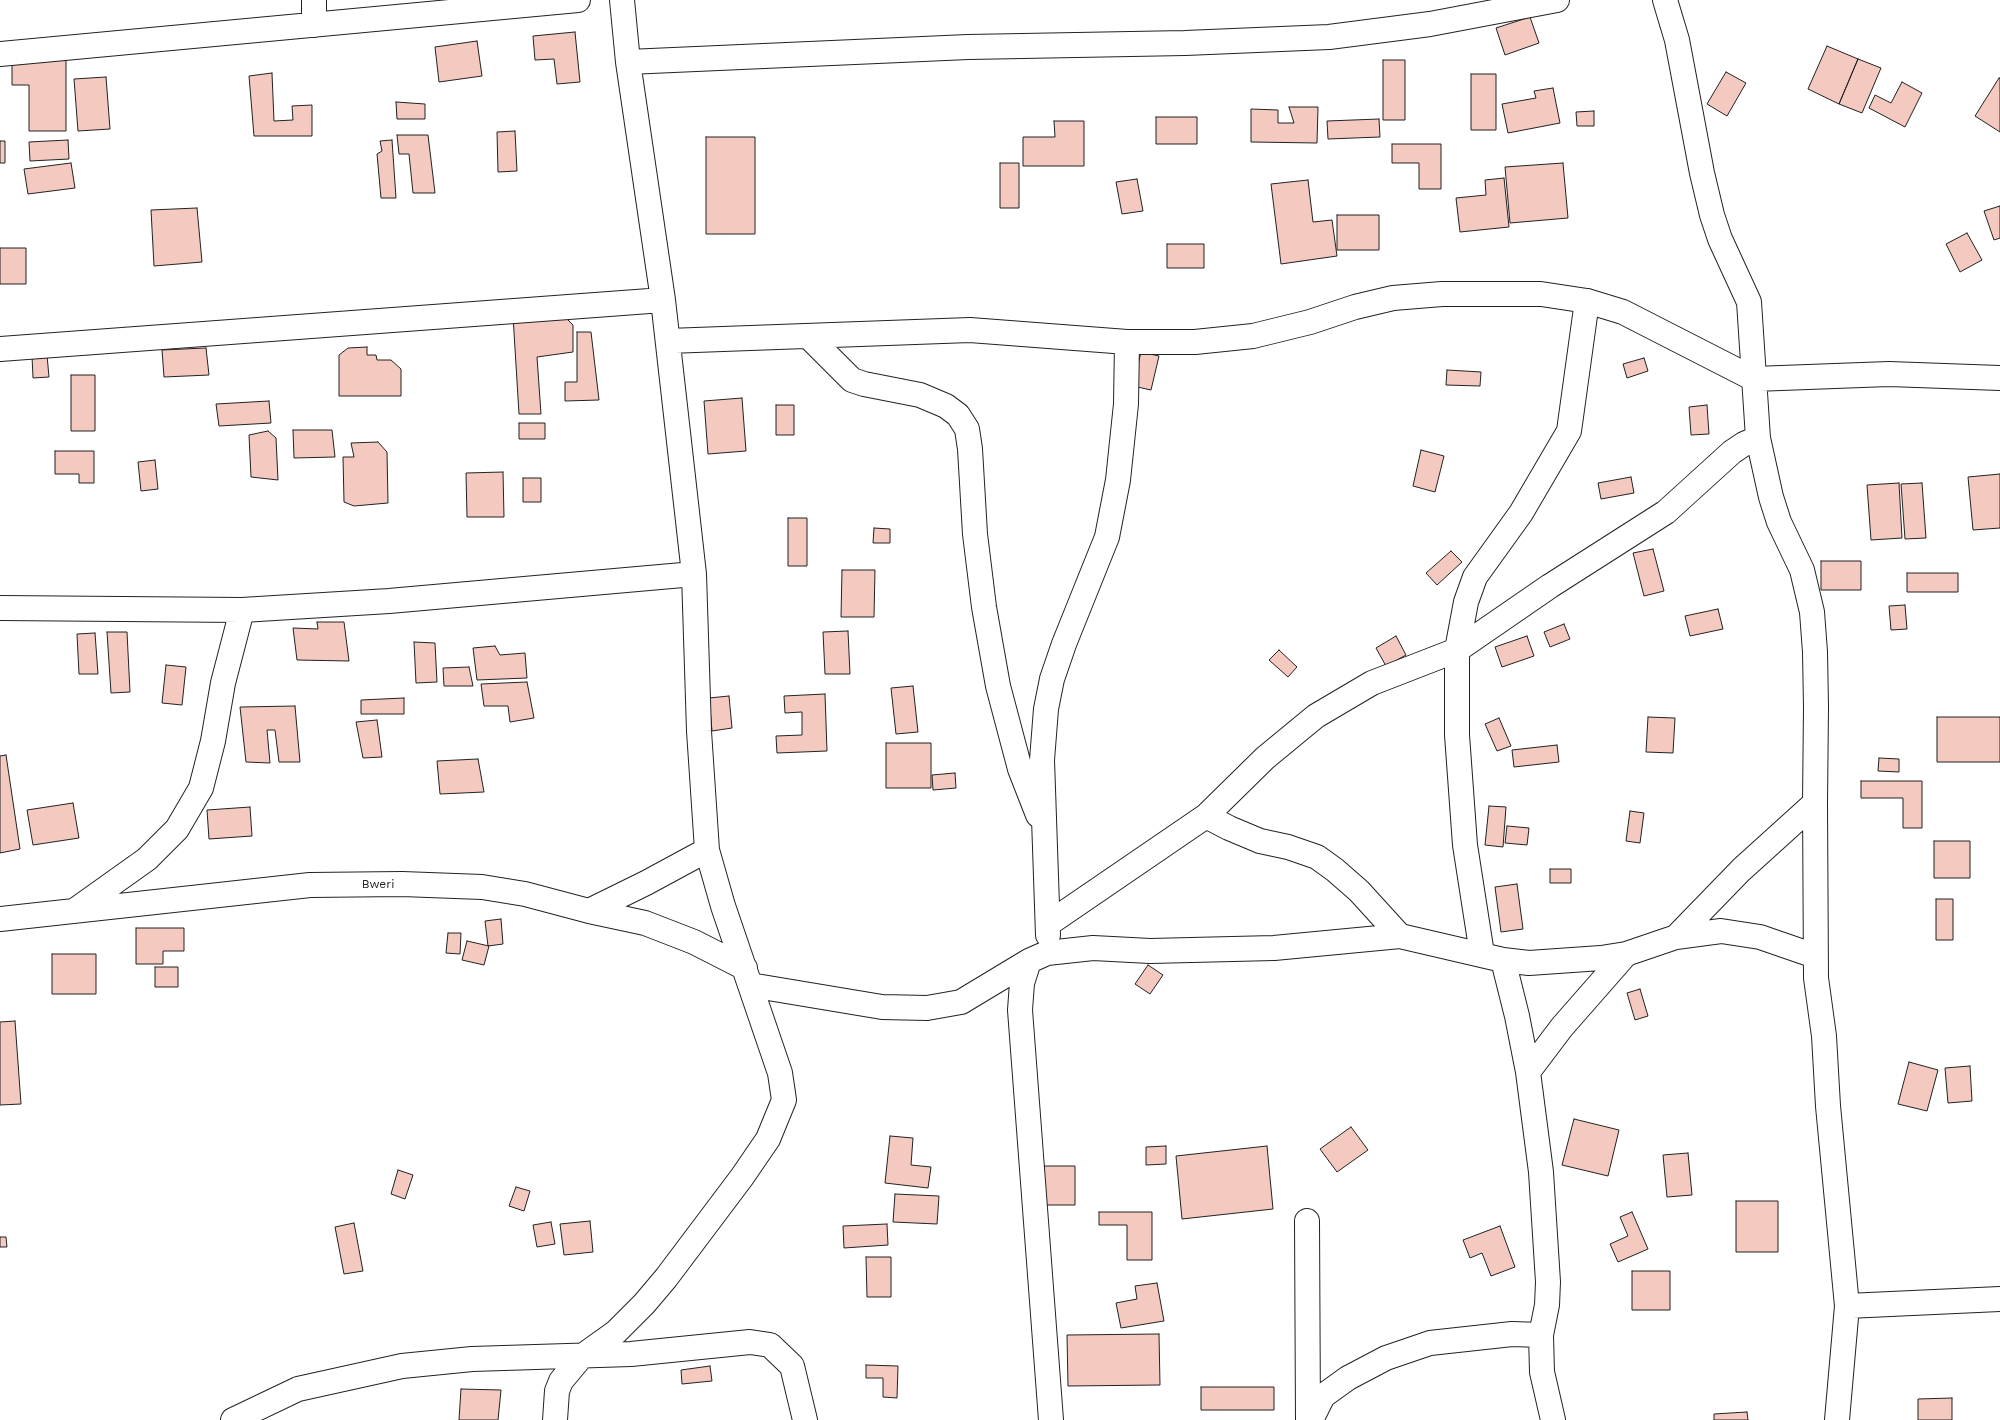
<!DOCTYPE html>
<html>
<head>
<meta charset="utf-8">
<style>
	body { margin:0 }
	canvas { display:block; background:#fff }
</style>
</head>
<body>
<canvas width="2000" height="1420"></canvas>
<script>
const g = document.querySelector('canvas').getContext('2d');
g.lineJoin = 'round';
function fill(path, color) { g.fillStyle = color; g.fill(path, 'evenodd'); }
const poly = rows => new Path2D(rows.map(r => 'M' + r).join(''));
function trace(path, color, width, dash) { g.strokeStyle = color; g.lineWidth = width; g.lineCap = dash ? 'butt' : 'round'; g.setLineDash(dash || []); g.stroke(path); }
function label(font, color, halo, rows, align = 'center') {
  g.font = font + ' "Work Sans",sans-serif'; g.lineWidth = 4; g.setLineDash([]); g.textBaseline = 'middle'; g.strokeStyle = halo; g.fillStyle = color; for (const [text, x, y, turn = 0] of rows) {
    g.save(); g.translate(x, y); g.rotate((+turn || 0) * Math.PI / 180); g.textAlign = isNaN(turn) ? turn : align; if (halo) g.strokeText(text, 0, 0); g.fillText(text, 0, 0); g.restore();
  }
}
const building = poly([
	[1530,17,1539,43,1505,55,1496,28,1530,17],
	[575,32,580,82,557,84,554,59,535,60,533,36,575,32],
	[477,41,482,76,439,82,435,47,477,41],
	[12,46,66,46,66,131,29,131,29,85,12,85,12,46],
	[1827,46,1858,59,1839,104,1808,89,1827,46],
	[1858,59,1881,68,1862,113,1839,104,1858,59],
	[1383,60,1405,60,1405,120,1383,120,1383,60],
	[1726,72,1746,83,1727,116,1707,104,1726,72],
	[272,73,274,121,293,120,292,106,312,105,312,136,254,136,249,76,272,73],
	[1471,74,1496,74,1496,130,1471,130,1471,74],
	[106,77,110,129,78,131,74,79,106,77],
	[1999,78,2000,78,2000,132,1975,116,1999,78],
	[1902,82,1922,93,1905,127,1869,108,1875,95,1891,103,1902,82],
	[1553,88,1560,123,1508,133,1502,104,1536,98,1534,91,1553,88],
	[396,102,425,104,425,119,397,119,396,102],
	[1289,107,1318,107,1317,143,1251,142,1251,109,1278,110,1278,123,1294,123,1289,107],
	[1594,111,1594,126,1577,126,1576,112,1594,111],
	[1156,117,1197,117,1197,144,1156,144,1156,117],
	[1379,119,1380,137,1328,139,1327,121,1379,119],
	[1054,121,1084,121,1084,166,1023,166,1023,137,1055,137,1054,121],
	[515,131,517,171,498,172,497,132,515,131],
	[397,135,428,135,435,193,413,193,409,154,399,154,397,135],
	[706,137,755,137,755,234,706,234,706,137],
	[68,140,69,159,30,161,29,142,68,140],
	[392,140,396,198,381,198,377,154,382,151,380,141,392,140],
	[0,141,5,141,5,163,0,163,0,141],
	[1392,144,1441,144,1441,189,1419,189,1419,163,1392,163,1392,144],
	[71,163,75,188,28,194,24,169,71,163],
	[1000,163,1019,163,1019,208,1000,208,1000,163],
	[1563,163,1568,218,1510,223,1505,167,1563,163],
	[1504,178,1509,227,1460,232,1456,198,1486,195,1485,180,1504,178],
	[1137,179,1143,211,1122,214,1116,182,1137,179],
	[1308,180,1313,222,1332,220,1337,256,1281,264,1271,184,1308,180],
	[2000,206,2000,238,1994,240,1984,211,2000,206],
	[197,208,202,262,154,266,151,210,197,208],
	[1337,215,1379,215,1379,250,1337,250,1337,215],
	[1967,233,1982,260,1960,272,1946,244,1967,233],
	[1167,244,1204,244,1204,268,1167,268,1167,244],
	[0,248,26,248,26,284,0,284,0,248],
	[562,314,573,325,573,352,537,357,541,414,519,414,513,316,562,314],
	[577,332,591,332,599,400,565,401,565,382,577,382,577,332],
	[367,347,367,355,376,355,377,360,391,360,401,369,401,396,339,396,339,355,348,348,367,347],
	[206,348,209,375,164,377,162,350,206,348],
	[1141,352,1159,356,1151,390,1133,386,1141,352],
	[47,355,49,377,33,378,32,356,47,355],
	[1644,358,1648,371,1627,378,1623,364,1644,358],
	[1447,370,1481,372,1480,386,1446,385,1447,370],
	[71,375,95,375,95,431,71,431,71,375],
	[742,398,746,451,708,454,704,401,742,398],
	[269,401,271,423,219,426,216,404,269,401],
	[776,405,794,405,794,435,776,435,776,405],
	[1707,405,1709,434,1691,435,1689,407,1707,405],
	[519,423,545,423,545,439,519,439,519,423],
	[293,430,332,430,335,457,294,458,293,430],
	[268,431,276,438,278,480,251,477,249,435,268,431],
	[378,442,387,452,388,503,354,506,344,502,343,457,354,457,351,443,378,442],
	[1421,450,1444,456,1435,492,1413,486,1421,450],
	[55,451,94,451,94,483,79,483,79,474,55,474,55,451],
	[155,460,158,489,141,491,138,462,155,460],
	[503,472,504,517,467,517,466,473,503,472],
	[2000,474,2000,528,1973,530,1968,477,2000,474],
	[1631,477,1634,493,1601,499,1598,483,1631,477],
	[523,478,541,478,541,502,523,502,523,478],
	[1899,483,1902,538,1871,540,1867,485,1899,483],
	[1922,483,1926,538,1905,539,1901,484,1922,483],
	[788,518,807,518,807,566,788,566,788,518],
	[874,528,890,529,890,543,873,543,874,528],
	[1653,549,1664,591,1644,596,1633,553,1653,549],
	[1451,551,1462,562,1437,585,1426,573,1451,551],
	[1821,561,1861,561,1861,590,1821,590,1821,561],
	[842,570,875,570,874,617,841,617,842,570],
	[1907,573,1958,573,1958,592,1907,592,1907,573],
	[1905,605,1907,629,1891,630,1889,606,1905,605],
	[1718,609,1723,629,1690,636,1685,616,1718,609],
	[317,622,344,622,349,661,297,660,293,628,318,629,317,622],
	[1564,624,1570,639,1550,647,1544,632,1564,624],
	[848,631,850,674,825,674,823,632,848,631],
	[107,632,127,632,130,692,111,693,107,632],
	[95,633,98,674,79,674,77,634,95,633],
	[1396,636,1406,655,1386,666,1376,648,1396,636],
	[1527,636,1534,656,1502,667,1495,647,1527,636],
	[414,642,435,643,437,682,416,683,414,642],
	[495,646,500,655,525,653,527,678,477,680,473,648,495,646],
	[1279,650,1297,667,1288,677,1269,660,1279,650],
	[166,665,186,667,182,705,162,703,166,665],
	[469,667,473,686,444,686,443,668,469,667],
	[527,682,534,718,510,722,508,706,484,706,481,684,527,682],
	[913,686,918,732,896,734,891,688,913,686],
	[825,694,827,751,777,753,776,736,802,735,802,712,785,713,784,696,825,694],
	[729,696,732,728,712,731,709,698,729,696],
	[404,698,404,714,361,714,361,700,404,698],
	[295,706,300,762,279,762,275,730,267,730,270,763,246,762,240,707,295,706],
	[1648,717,1675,718,1673,753,1646,752,1648,717],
	[1937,717,2000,717,2000,762,1937,762,1937,717],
	[1499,718,1511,746,1497,751,1485,724,1499,718],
	[377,720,382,757,363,758,356,722,377,720],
	[886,743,931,743,931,788,886,788,886,743],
	[1557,745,1559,762,1514,767,1512,750,1557,745],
	[6,755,20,849,0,853,0,756,6,755],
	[1879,758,1899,759,1899,772,1878,771,1879,758],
	[478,759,484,792,440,794,437,761,478,759],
	[955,773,956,788,933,790,932,775,955,773],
	[1861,781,1922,781,1922,828,1903,828,1903,798,1861,798,1861,781],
	[73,803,79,838,33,845,27,810,73,803],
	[1489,806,1506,807,1503,847,1485,845,1489,806],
	[250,807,252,836,209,839,207,810,250,807],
	[1630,811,1644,813,1640,843,1626,841,1630,811],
	[1507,826,1529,828,1527,845,1505,843,1507,826],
	[1934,841,1970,841,1970,878,1934,878,1934,841],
	[1550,869,1571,869,1571,883,1550,883,1550,869],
	[1517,884,1523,929,1501,932,1495,887,1517,884],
	[1936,899,1953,899,1953,940,1936,940,1936,899],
	[501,919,503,944,488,946,485,921,501,919],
	[136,928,184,928,184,951,163,951,163,964,136,964,136,928],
	[448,933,461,933,460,954,446,953,448,933],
	[467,941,489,946,484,965,462,960,467,941],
	[52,954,96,954,96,994,52,994,52,954],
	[1148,965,1163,975,1150,994,1135,984,1148,965],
	[155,967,178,967,178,987,155,987,155,967],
	[1640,989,1648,1016,1635,1020,1627,993,1640,989],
	[15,1021,21,1104,0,1105,0,1022,15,1021],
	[1909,1062,1938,1070,1927,1111,1898,1104,1909,1062],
	[1970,1066,1972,1101,1948,1103,1945,1068,1970,1066],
	[1574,1119,1619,1130,1608,1176,1562,1165,1574,1119],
	[1351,1127,1368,1150,1337,1172,1320,1149,1351,1127],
	[890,1136,913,1138,911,1165,931,1167,928,1188,885,1183,890,1136],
	[1166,1146,1166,1164,1146,1165,1146,1147,1166,1146],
	[1267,1146,1273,1209,1182,1219,1176,1156,1267,1146],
	[1688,1153,1692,1195,1667,1197,1663,1155,1688,1153],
	[1044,1166,1075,1166,1075,1205,1044,1205,1044,1166],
	[398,1170,413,1175,405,1199,391,1194,398,1170],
	[516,1187,530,1191,524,1211,509,1206,516,1187],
	[895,1194,939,1196,937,1224,893,1222,895,1194],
	[1736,1201,1778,1201,1778,1252,1736,1252,1736,1201],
	[1099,1212,1152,1212,1152,1260,1127,1260,1127,1225,1099,1225,1099,1212],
	[1632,1212,1648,1249,1618,1262,1610,1244,1628,1236,1620,1217,1632,1212],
	[590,1221,593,1252,564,1255,560,1224,590,1221],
	[551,1222,555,1244,537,1247,533,1225,551,1222],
	[354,1223,363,1271,344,1274,335,1227,354,1223],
	[887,1224,888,1245,844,1248,843,1226,887,1224],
	[1500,1226,1515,1267,1491,1276,1482,1253,1470,1258,1463,1240,1500,1226],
	[0,1237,6,1237,7,1247,0,1247,0,1237],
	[866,1257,891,1257,891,1297,867,1297,866,1257],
	[1632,1271,1670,1271,1670,1310,1632,1310,1632,1271],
	[1157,1283,1164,1321,1121,1328,1116,1303,1137,1299,1135,1286,1157,1283],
	[1159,1334,1160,1385,1068,1386,1067,1335,1159,1334],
	[866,1365,898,1366,897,1398,883,1397,883,1378,866,1378,866,1365],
	[710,1366,712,1381,682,1384,681,1370,710,1366],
	[1201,1387,1274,1387,1274,1410,1201,1410,1201,1387],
	[461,1389,501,1390,498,1420,459,1420,461,1389],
	[1952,1398,1952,1420,1918,1420,1918,1399,1952,1398],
	[1747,1412,1748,1420,1714,1420,1714,1414,1747,1412]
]);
fill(building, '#f3c9c0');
trace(building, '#222', 1);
const street = poly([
	[314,0,314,25],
	[1665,0,1677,40,1702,173,1712,215,1720,239,1749,302,1758,438,1771,497,1779,522,1802,570,1812,612,1815,652,1816,707,1815,803,1816,978,1824,1036,1828,1106,1847,1306,1837,1420],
	[0,54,578,0],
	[628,62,968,47,1185,43,1329,37,1430,24,1557,0],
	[808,336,852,380,864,384,920,395,946,406,958,415,967,429,970,449,975,534,984,607,998,686,1020,769,1038,815],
	[668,341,970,330,1127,342,1195,342,1253,336,1310,322,1355,307,1393,298,1442,294,1541,294,1587,301,1623,312,1754,379,1889,374,2000,378],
	[0,349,663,300],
	[0,608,242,610,389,601,694,574],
	[1206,816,1229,828,1260,841,1288,847,1317,857,1335,870,1359,891,1400,936],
	[74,911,147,859,177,829,201,788,213,741,223,683,242,610],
	[589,911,646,883,707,850],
	[0,919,310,885,402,884,482,887,525,894,589,911,645,923,694,942,745,968],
	[1048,924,1206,816,1265,758,1316,716,1372,683,1457,650,1550,586,1666,512,1732,452,1744,444,1758,438],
	[1048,935,1042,760,1046,709,1052,679,1064,644,1107,537,1118,480,1126,404,1127,342],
	[1676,937,1741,870,1815,803],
	[1482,954,1465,845,1457,735,1457,650,1466,602,1475,577,1521,513,1569,431,1587,301],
	[1503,960,1517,1016,1528,1072,1541,1172,1548,1282,1547,1305,1541,1335,1542,1372,1553,1420],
	[750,985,882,1007,927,1008,961,1002,1029,961],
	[1528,1072,1562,1027,1626,954],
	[1307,1221,1308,1420],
	[1847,1306,2000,1299],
	[233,1420,298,1389,402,1366,472,1359,631,1354,750,1342,770,1345,792,1366,805,1420],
	[555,1420,557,1391,561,1381,581,1357,616,1332,644,1304,666,1278,742,1177,768,1139,784,1100,780,1073,723,906,707,850,699,731,694,574,663,300,628,62,622,0],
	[1051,1420,1020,1010,1022,983,1029,961,1047,953,1093,948,1150,951,1274,948,1400,936,1503,960,1529,963,1601,958,1626,954,1676,937,1721,931,1760,937,1815,956],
	[1311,1420,1323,1396,1348,1378,1386,1358,1430,1343,1512,1334,1541,1335]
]);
trace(street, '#222', 26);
trace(street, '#fff', 24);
label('12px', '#222', '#fff', [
	["Bweri",378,884]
]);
</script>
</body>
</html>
